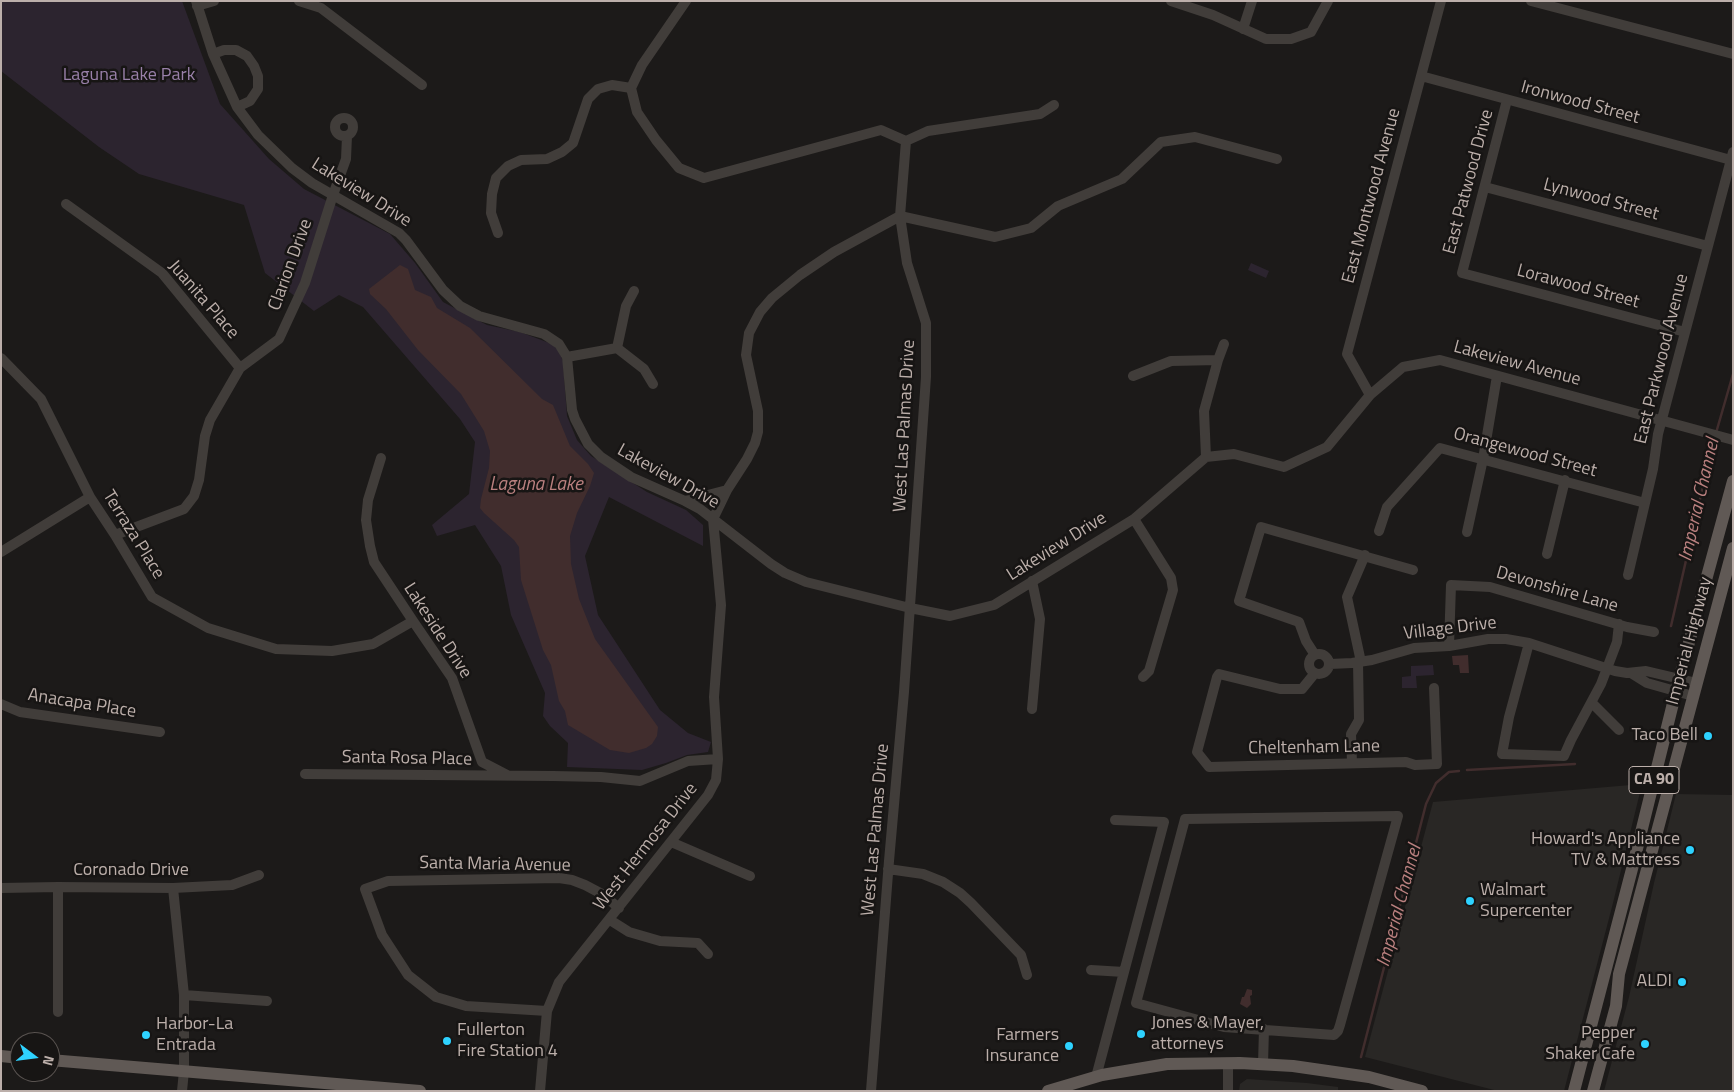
<!DOCTYPE html>
<html>
<head>
<meta charset="utf-8">
<style>
	body { margin:0 }
	#map { position:relative; width:1734px; height:1092px; overflow:hidden; background:#1c1a19; font-family:"Titillium Web",sans-serif }
	canvas { display:block }
	.frame { position:absolute; inset:0; border:2px solid #bcafaa; pointer-events:none }
	.north { position:absolute; left:10px; top:1032px; width:50px; height:50px; box-sizing:border-box; background:#171514; border:1px solid #595350; border-radius:50%; rotate:105deg; font-size:14px; font-weight:700; line-height:20px; text-align:center; color:#bcafaa }
	.north::after { content:''; display:block; margin:auto; width:18px; height:22px; background:#2ed2ff; clip-path:polygon(50% 0,100% 100%,50% 72%,0 100%) }
</style>
</head>
<body>
<div id="map">
<canvas width="1734" height="1092"></canvas>
<div class="frame"></div>
<div class="north">N</div>
</div>
<script>
const g = document.querySelector('canvas').getContext('2d');
g.lineJoin = 'round';
function fill(path, color) { g.fillStyle = color; g.fill(path, 'evenodd'); }
const poly = rows => new Path2D(rows.map(r => 'M' + r).join(''));
function trace(path, color, width, dash) { g.strokeStyle = color; g.lineWidth = width; g.lineCap = dash ? 'butt' : 'round'; g.setLineDash(dash || []); g.stroke(path); }
function label(font, color, halo, rows, align = 'center') {
  g.font = font + ' "Titillium Web",sans-serif'; g.lineWidth = 5; g.setLineDash([]); g.textBaseline = 'middle'; g.strokeStyle = halo; g.fillStyle = color; for (const [text, x, y, turn = 0] of rows) {
    g.save(); g.translate(x, y); g.rotate((+turn || 0) * Math.PI / 180); g.textAlign = isNaN(turn) ? turn : align; if (halo) g.strokeText(text, 0, 0); g.fillText(text, 0, 0); g.restore();
  }
}
fill(poly([
	[1642,784,1613,903,1564,1091,1498,1091,1365,1057,1433,802],
	[1676,794,1733,795,1733,1091,1604,1091,1629,997,1654,883],
	[1247,1079,1307,1083,1338,1087,1338,1091,1239,1091,1240,1084]
]), '#292725');
fill(poly([
	[1,1,182,1,220,104,269,159,304,189,390,234,415,263,443,302,487,325,520,332,552,344,559,351,563,361,567,416,577,440,591,456,647,492,686,510,703,525,703,546,609,497,585,556,598,615,660,710,688,733,711,742,708,752,687,755,666,763,642,770,567,767,568,743,550,726,543,716,545,693,511,615,501,566,475,525,437,536,432,525,469,494,475,442,460,419,363,307,339,295,314,311,265,273,244,205,139,174,99,147,1,71],
	[1251,263,1269,271,1266,278,1248,270],
	[1433,665,1434,675,1416,676,1417,688,1402,688,1402,677,1411,676,1411,666]
]), '#2c242f');
fill(poly([
	[400,265,408,269,415,290,431,297,437,308,470,328,542,399,553,405,570,446,588,464,594,473,590,486,577,513,570,536,571,564,579,599,595,639,658,727,657,736,652,744,646,748,629,753,610,750,568,725,565,711,559,701,551,665,543,650,521,580,519,547,514,540,484,513,480,508,481,499,489,468,490,451,484,431,461,394,418,350,386,309,370,294,369,289],
	[1468,655,1469,673,1460,673,1459,665,1453,665,1452,656],
	[1247,989,1252,990,1252,995,1250,996,1251,1004,1247,1008,1240,1004,1242,997,1244,997]
]), '#412d2d');
trace(poly([
	[1716,433,1733,374],
	[1671,626,1714,438],
	[1467,770,1575,764],
	[1361,1057,1426,804,1436,783,1449,772,1459,771]
]), '#412d2d', 2.5);
trace(poly([
	[196,1,213,54,237,107,258,135,292,168,312,183,399,233,406,240,443,290,460,306,479,316,544,334,559,344,567,357,572,410,575,419,588,444,601,457,631,477,685,501,700,509,771,564,785,573,806,582,910,608,950,616,994,605,1134,519,1206,457,1234,454,1284,467,1327,447,1370,395,1403,367,1440,360,1733,440],
	[299,1,321,8,422,85],
	[686,1,642,65,631,88,637,112,656,140,679,168,704,178,881,130,906,141,900,216,907,263,926,323,926,377,904,692,889,861,871,1091],
	[1171,1,1213,15,1266,39,1291,39,1311,32,1328,1],
	[1531,1,1733,54],
	[197,6,214,1],
	[1243,29,1252,1],
	[213,54,224,50,236,50,247,56,254,66,258,76,258,89,250,101,237,107],
	[1421,76,1731,160],
	[1507,100,1462,273,1685,332],
	'335 127a9 9 0 1 1 18 0a9 9 0 1 1-18 0Z',
	[906,141,928,131,1040,114,1054,105],
	[1485,187,1708,246],
	[66,204,162,273,240,368],
	[498,233,491,213,492,194,496,178,508,166,521,160,547,159,562,152,573,143,588,99,598,89,612,85,631,88],
	[617,348,626,306,634,291],
	[567,357,617,348,644,369,653,384],
	[1,358,41,399,90,497,115,535,152,597,208,628,276,649,332,651,373,644,413,621],
	[1218,360,1224,344],
	[1133,376,1171,361,1218,360,1204,411,1206,457],
	[1370,395,1347,354,1441,1],
	[381,458,368,500,366,520,370,546,374,562,413,621,452,678,482,762,507,775],
	[685,501,727,490],
	[1134,519,1171,578,1173,590,1149,671,1143,677],
	[1379,531,1387,507,1440,448,1645,503],
	[1467,532,1483,459,1497,376],
	[115,535,184,509,194,496,199,480,205,436,210,420,240,368,279,339,305,283,333,195,346,159,347,136],
	[1,552,90,497],
	[1547,554,1565,480],
	[1628,575,1653,469,1658,434,1733,152],
	[1529,643,1509,717,1502,754,1564,756,1571,740,1601,684,1617,642,1619,624],
	[1449,646,1451,585,1490,587,1627,627,1654,632],
	'1309 664a10 10 0 1 1 20 0a10 10 0 1 1-20 0Z',
	[1315,655,1306,641,1299,622,1239,601,1261,527,1413,570],
	[1361,662,1347,597,1365,555],
	[1330,664,1352,663,1372,660,1414,648,1449,646,1488,639,1506,639,1529,643,1615,671,1627,673,1646,671,1697,683],
	[1315,673,1302,689,1280,689,1219,674,1217,677,1197,752,1209,767,1406,762,1415,765,1437,764,1434,688],
	[1631,673,1647,683,1693,696],
	[1592,703,1619,730],
	[1,704,20,712,160,732],
	[1032,709,1040,619,1032,581],
	[1352,763,1351,734,1359,720,1358,662],
	[305,774,553,776,601,777,640,781,688,761,718,759],
	[1398,816,1340,1025,1338,1031,1334,1035,1224,1027,1136,1003,1185,819,1398,816],
	[671,842,750,876],
	[888,869,923,874,943,882,960,893,971,903,1021,955,1027,975],
	[58,887,58,1012],
	[1,888,58,887,173,888,232,885,259,875],
	[173,888,184,995,184,1071,182,1091],
	[610,920,629,932,660,941,698,943,708,954],
	[1091,970,1124,972],
	[184,995,267,1001],
	[547,1011,466,1006,436,997,408,975,382,935,365,889,388,881,559,878,572,880,585,885,602,894,619,908],
	[1228,1064,1228,1091],
	[1263,1064,1264,1029],
	[1096,1077,1164,822,1115,820],
	[540,1091,547,1011,559,982,708,795,716,780,718,759,714,697,721,605,713,519,727,490,747,459,755,443,758,432,758,411,746,355,749,333,760,312,772,298,800,275,834,252,900,216,995,237,1031,228,1058,206,1122,179,1161,142,1195,137,1277,159]
]), '#413d3a', 10);
trace(poly([
	[1,1056,20,1058],
	[50,1060,420,1091],
	[1048,1091,1102,1075,1167,1064,1240,1063,1293,1066,1369,1077,1422,1091],
	[1574,1091,1632,869,1679,679,1733,481],
	[1593,1091,1616,1006,1619,974,1733,548]
]), '#605955', 12);
for (const [x, y, r, color] of [
	[1708,736,5,"#2ed2ff"],
	[1690,850,5,"#2ed2ff"],
	[1470,901,5,"#2ed2ff"],
	[1682,982,5,"#2ed2ff"],
	[1141,1034,5,"#2ed2ff"],
	[146,1035,5,"#2ed2ff"],
	[447,1041,5,"#2ed2ff"],
	[1645,1044,5,"#2ed2ff"],
	[1069,1046,5,"#2ed2ff"]
]) { const dot = new Path2D(); dot.arc(x, y, r, 0, 2 * Math.PI); g.fillStyle = color; g.fill(dot); trace(dot, '#171514', 2); }
for (const [x, y, w] of [
	[1654,780,50]
]) { const box = new Path2D(); box.roundRect(x - w / 2, y - 13.5, w, 27, 4); g.fillStyle = '#171514'; g.fill(box); trace(box, '#bcafaa', 1); }
label('bold 16px', '#bcafaa', null, [
	["CA 90",1654,780]
]);
label('18px', '#9980a9', '#171514', [
	["Laguna Lake Park",129,76]
]);
label('18px', '#bcafaa', '#171514', [
	["Ironwood Street",1580,103,15],
	["East Patwood Drive",1469,182,-75],
	["Lakeview Drive",361,193,32],
	["East Montwood Avenue",1372,196,-75],
	["Lynwood Street",1601,200,15],
	["Clarion Drive",291,265,-70],
	["Lorawood Street",1578,287,15],
	["Juanita Place",203,300,49],
	["East Parkwood Avenue",1662,359,-76],
	["Lakeview Avenue",1517,364,15],
	["West Las Palmas Drive",905,426,-87],
	["Orangewood Street",1525,453,15],
	["Lakeview Drive",668,477,29],
	["Terraza Place",133,535,58],
	["Lakeview Drive",1057,547,-32],
	["Devonshire Lane",1557,590,16],
	["Village Drive",1450,629,-7],
	["Lakeside Drive",437,631,57],
	["Imperial Highway",1690,641,-75],
	["Anacapa Place",82,704,9],
	["Cheltenham Lane",1314,748,-1],
	["Santa Rosa Place",407,759,1],
	["West Las Palmas Drive",876,830,-85],
	["West Hermosa Drive",646,847,-52],
	["Santa Maria Avenue",495,865,1],
	["Coronado Drive",131,871]
]);
label('18px', '#bcafaa', '#171514', [
	["Taco Bell",1698,736],
	["Howard's Appliance",1680,840],
	["TV & Mattress",1680,861],
	["Walmart",1480,891,"left"],
	["Supercenter",1480,912,"left"],
	["ALDI",1672,982],
	["Jones & Mayer,",1151,1024,"left"],
	["attorneys",1151,1045,"left"],
	["Harbor-La",156,1025,"left"],
	["Entrada",156,1046,"left"],
	["Fullerton",457,1031,"left"],
	["Fire Station 4",457,1052,"left"],
	["Pepper",1635,1034],
	["Shaker Cafe",1635,1055],
	["Farmers",1059,1036],
	["Insurance",1059,1057]
], 'right');
label('italic 19px', '#ba807f', '#171514', [
	["Laguna Lake",536,485],
	["Imperial Channel",1700,500,-77],
	["Imperial Channel",1400,906,-75]
]);
</script>
</body>
</html>
